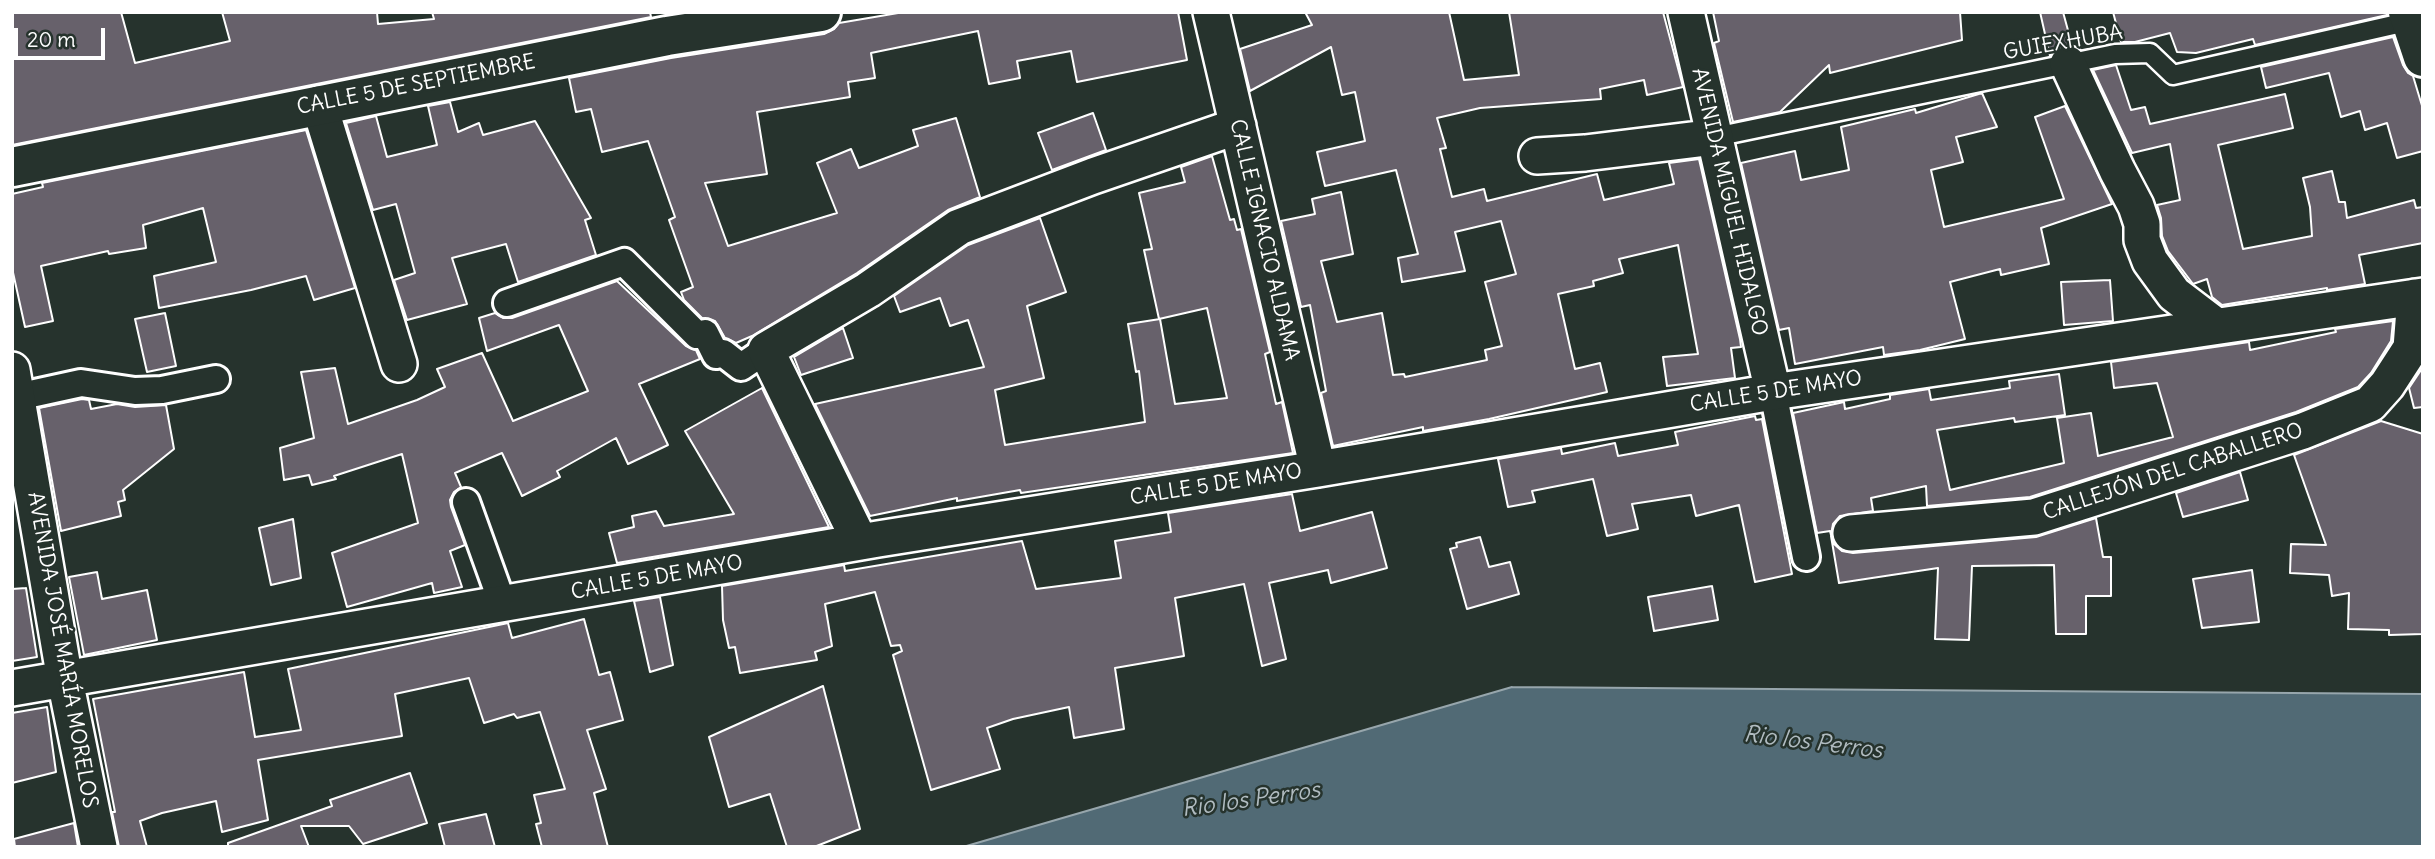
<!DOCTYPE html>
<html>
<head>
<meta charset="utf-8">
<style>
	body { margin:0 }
	#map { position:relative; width:2435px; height:859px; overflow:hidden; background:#26332d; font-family:Delius,sans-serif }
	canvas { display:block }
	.frame { position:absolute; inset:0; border:14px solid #fff; pointer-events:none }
	.scale { position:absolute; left:14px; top:28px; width:91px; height:32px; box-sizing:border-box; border:4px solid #fff; border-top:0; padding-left:9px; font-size:21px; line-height:24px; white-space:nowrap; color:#fff; -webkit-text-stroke:5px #26332d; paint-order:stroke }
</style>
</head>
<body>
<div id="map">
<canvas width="2435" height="859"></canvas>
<div class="frame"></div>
<div class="scale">20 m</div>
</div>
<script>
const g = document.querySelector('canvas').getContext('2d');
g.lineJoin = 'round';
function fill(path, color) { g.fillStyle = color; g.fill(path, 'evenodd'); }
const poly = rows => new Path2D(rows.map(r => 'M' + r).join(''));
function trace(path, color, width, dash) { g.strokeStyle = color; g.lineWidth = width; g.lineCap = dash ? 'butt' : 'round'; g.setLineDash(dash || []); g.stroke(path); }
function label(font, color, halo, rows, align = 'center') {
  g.font = font + ' Delius,sans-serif'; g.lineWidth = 5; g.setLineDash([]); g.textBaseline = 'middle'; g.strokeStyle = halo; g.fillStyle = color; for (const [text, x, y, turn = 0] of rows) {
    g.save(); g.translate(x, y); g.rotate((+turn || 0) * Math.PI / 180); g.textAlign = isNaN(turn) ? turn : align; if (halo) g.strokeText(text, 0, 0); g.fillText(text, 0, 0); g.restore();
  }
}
const water = poly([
	[1512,687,2423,694,2423,847,963,847,1512,687]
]);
fill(water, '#516a75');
trace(water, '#97a6ac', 2);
const building = poly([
	[12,12,121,12,135,63,230,41,222,12,377,12,378,24,434,19,432,12,650,12,651,17,12,145,12,12],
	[904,12,1178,12,1187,60,1077,82,1071,51,1017,61,1020,78,989,84,978,31,871,53,875,78,848,82,850,97,757,112,767,174,705,183,728,246,837,213,817,163,851,149,859,168,918,146,913,130,956,118,980,197,948,210,857,273,752,336,736,343,725,338,715,321,702,318,684,300,681,292,693,287,669,220,675,217,648,141,602,152,591,109,576,112,569,78,671,58,824,34,834,29,839,23,904,12],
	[1305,12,1449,12,1464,80,1519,75,1509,12,1663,12,1683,87,1647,95,1644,80,1600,89,1601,99,1480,108,1437,118,1446,148,1440,149,1452,197,1484,189,1487,201,1597,174,1604,200,1674,184,1669,163,1699,159,1740,339,1741,347,1731,348,1735,378,1667,386,1663,357,1698,354,1678,245,1619,259,1623,273,1593,281,1594,286,1558,294,1575,369,1600,363,1607,392,1489,419,1423,431,1423,427,1333,446,1321,393,1326,391,1310,305,1301,307,1281,221,1315,214,1312,199,1341,192,1353,254,1321,261,1337,322,1382,313,1393,375,1404,374,1405,377,1487,360,1485,350,1502,346,1485,282,1516,274,1501,221,1455,232,1465,271,1402,282,1398,258,1418,254,1396,170,1325,186,1317,152,1365,141,1355,92,1342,95,1331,47,1250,91,1240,49,1312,25,1305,12],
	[1713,12,1960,12,1962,40,1830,73,1829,65,1780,112,1733,122,1714,43,1719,41,1713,12],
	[2040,12,2063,12,2072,45,2059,46,2050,56,2040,12],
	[2113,12,2387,12,2387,15,2255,45,2253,39,2196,53,2177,52,2170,33,2135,42,2121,42,2113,12],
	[2393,37,2403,65,2408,73,2413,76,2423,109,2423,151,2397,158,2387,123,2365,130,2360,111,2341,117,2329,73,2266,88,2261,67,2393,37],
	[2116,65,2131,110,2145,107,2150,124,2285,94,2293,128,2218,145,2243,249,2312,236,2310,207,2303,178,2332,171,2339,202,2345,202,2347,218,2414,200,2416,208,2423,207,2423,243,2359,255,2365,284,2327,290,2327,288,2222,305,2212,297,2207,279,2193,284,2168,251,2162,236,2161,218,2157,205,2180,200,2170,144,2132,153,2093,70,2116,65],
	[1982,93,1997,127,1956,137,1963,162,1931,170,1944,227,2064,199,2035,117,2065,106,2112,204,2041,228,2049,264,2001,275,2000,269,1950,282,1965,339,1920,350,1884,355,1883,347,1795,364,1789,328,1779,330,1741,163,1795,151,1801,180,1849,170,1841,127,1915,109,1916,113,1982,93],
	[450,102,458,132,479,123,483,135,535,121,591,218,585,220,596,255,518,282,506,244,452,258,467,304,407,320,394,280,415,273,396,204,373,210,346,123,376,116,387,157,437,145,428,106,450,102],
	[1093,113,1106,150,1052,170,1038,133,1093,113],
	[306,130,355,288,314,300,306,276,251,290,159,308,154,276,216,262,203,208,143,225,146,248,109,254,108,251,41,266,53,321,25,327,12,268,12,194,43,187,42,183,306,130],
	[1212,156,1230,220,1234,219,1237,230,1241,229,1270,352,1265,354,1276,404,1282,402,1293,453,1021,493,1020,490,957,501,957,498,870,516,815,404,984,367,968,320,950,326,940,298,900,312,894,296,968,245,1040,218,1066,292,1027,306,1044,378,995,390,1005,445,1145,422,1139,371,1136,372,1128,324,1160,319,1175,404,1227,398,1207,308,1159,319,1144,250,1152,249,1139,193,1185,182,1181,167,1212,156],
	[2110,280,2113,321,2064,325,2061,282,2110,280],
	[617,281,686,346,696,350,700,359,639,384,668,445,628,464,616,438,557,471,560,477,522,496,502,453,455,473,461,487,454,492,450,500,451,507,465,545,450,551,462,587,434,593,432,583,347,607,332,553,418,523,402,454,334,476,336,479,312,485,309,475,284,480,280,448,314,438,301,372,335,368,348,424,417,400,445,387,437,369,482,353,513,421,588,391,559,325,487,351,479,318,495,313,503,318,512,318,617,281],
	[165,313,176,366,147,372,135,319,165,313],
	[2393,321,2391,341,2371,373,2358,387,2296,412,2030,497,1927,506,1926,486,1871,498,1873,511,1840,516,1833,524,1831,535,1830,531,1817,533,1793,413,1844,402,1845,409,1890,399,1890,395,1929,389,1931,400,2010,388,2009,381,2059,374,2065,415,2015,422,2014,418,1937,430,1950,490,2064,463,2057,418,2091,413,2098,456,2173,437,2157,383,2114,388,2111,362,2249,342,2250,350,2336,332,2335,329,2393,321],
	[843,328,853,358,801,375,794,357,843,328],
	[2423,367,2423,407,2414,408,2409,388,2423,367],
	[762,388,829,527,617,563,609,533,634,527,632,516,656,511,664,526,734,514,685,431,762,388],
	[82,399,89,400,91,409,117,404,135,407,166,405,174,449,123,490,125,500,118,502,121,516,61,531,39,408,82,399],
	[1755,416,1756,420,1762,419,1792,574,1755,582,1739,505,1696,516,1691,495,1632,504,1638,529,1607,536,1593,479,1532,491,1535,502,1508,507,1498,459,1561,448,1562,454,1615,443,1618,456,1678,445,1675,432,1755,416],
	[2381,421,2423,434,2423,634,2389,635,2389,630,2348,629,2349,593,2332,596,2329,575,2290,573,2291,544,2326,545,2294,455,2381,421],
	[2240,472,2248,500,2183,517,2176,493,2240,472],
	[1292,494,1300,531,1372,512,1387,568,1331,583,1328,570,1269,583,1286,659,1262,666,1244,584,1175,598,1184,656,1115,668,1124,729,1074,738,1069,707,1013,719,987,728,1000,769,931,790,893,655,902,651,900,645,891,646,875,592,825,604,832,646,815,652,817,660,740,673,735,647,729,648,723,620,722,586,844,565,845,571,1022,541,1036,589,1121,578,1115,541,1171,532,1168,513,1292,494],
	[2096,518,2103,557,2111,557,2111,596,2086,596,2086,634,2056,634,2054,565,1972,566,1969,640,1935,639,1938,568,1839,583,1831,536,1834,544,1842,551,1853,553,2036,537,2096,518],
	[293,519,301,578,271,585,259,528,293,519],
	[1480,537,1489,567,1510,562,1519,594,1467,609,1450,549,1457,547,1456,543,1480,537],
	[2252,570,2259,622,2202,628,2193,579,2252,570],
	[97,572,102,599,147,590,157,640,84,655,69,577,97,572],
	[1712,586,1718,620,1654,631,1648,597,1712,586],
	[26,588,37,657,12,661,12,589,26,588],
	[660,597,673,665,650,672,634,601,660,597],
	[584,619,599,675,610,672,623,720,587,730,606,789,594,793,608,847,542,847,536,824,541,823,534,795,565,789,540,712,517,718,514,714,484,723,469,678,395,694,402,736,258,760,268,820,222,832,216,801,162,813,140,821,147,847,119,847,112,812,115,812,93,699,244,672,255,737,301,730,288,669,508,623,512,638,584,619],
	[823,686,860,829,814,847,787,847,770,794,729,807,709,737,823,686],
	[47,707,56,772,12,783,12,713,47,707],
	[410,773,427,823,363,844,349,826,301,826,309,847,228,847,228,843,332,806,330,800,410,773],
	[486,814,495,847,445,847,439,824,486,814],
	[74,823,78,847,15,847,14,839,74,823]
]);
fill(building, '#67616b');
trace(building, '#fff', 2);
const service = poly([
	[1715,137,2115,54,2150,53,2173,75,2411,21]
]);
const pedestrian = poly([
	[507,303,624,262,697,335,705,333,716,355,723,353,741,367,766,350],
	[1773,392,1806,557],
	[17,397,81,383,135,391,162,390,216,379],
	[466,502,503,605]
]);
const minor = poly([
	[1211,12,1318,469],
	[1686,12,1773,392],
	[2068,64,2117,170,2136,206,2142,224,2142,240,2150,261,2174,294,2216,326],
	[319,104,399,364],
	[1537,156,1585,153,1715,137],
	[12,370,65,680,99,847],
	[1851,533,2034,517,2303,431,2370,404,2387,385,2411,348,2415,297],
	[860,542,766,350,868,290,959,227,1093,176,1238,126],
	[12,688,878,539,1318,469,1773,392,2423,296]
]);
const tertiary = poly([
	[2408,12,2423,57],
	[12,167,667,36,821,12]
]);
trace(service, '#fff', 23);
trace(pedestrian, '#fff', 32);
trace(minor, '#fff', 40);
trace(tertiary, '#fff', 44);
trace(service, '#26332d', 18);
trace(pedestrian, '#26332d', 26);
trace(minor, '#26332d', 35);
trace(tertiary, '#26332d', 38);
label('21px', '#fff', '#26332d', [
	["GUIEXHUBA",2063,43,-10],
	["CALLE 5 DE SEPTIEMBRE",416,85,-11],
	["AVENIDA MIGUEL HIDALGO",1729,202,77],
	["CALLE IGNACIO ALDAMA",1264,240,77],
	["CALLE 5 DE MAYO",1776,392,-9],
	["CALLEJÓN DEL CABALLERO",2173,472,-18],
	["CALLE 5 DE MAYO",1216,485,-9],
	["CALLE 5 DE MAYO",657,578,-10],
	["AVENIDA JOSÉ MARÍA MORELOS",62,650,80]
]);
label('italic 23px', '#b1bcc1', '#26332d', [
	["Rio los Perros",1813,743,7],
	["Rio los Perros",1251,800,-8]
]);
</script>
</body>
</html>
